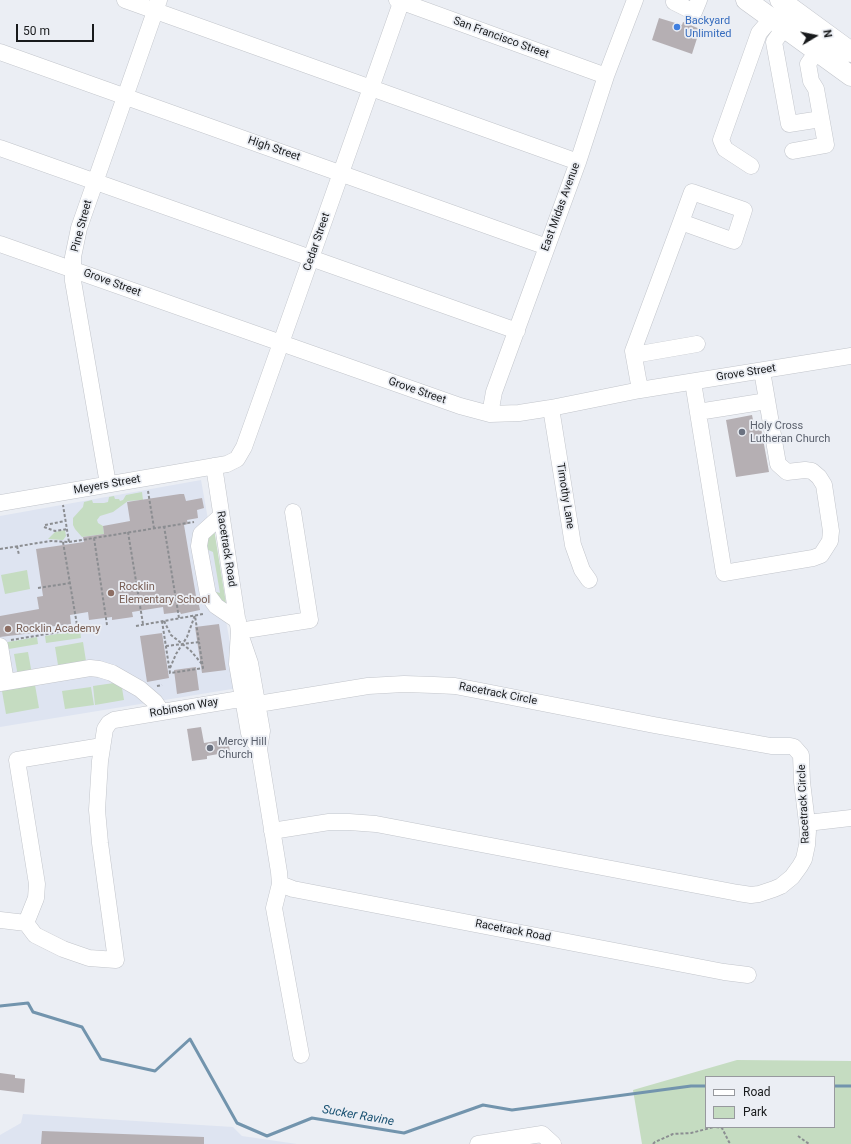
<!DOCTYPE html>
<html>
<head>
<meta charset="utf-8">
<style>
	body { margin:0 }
	#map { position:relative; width:851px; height:1144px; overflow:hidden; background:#ebeef4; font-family:Roboto,sans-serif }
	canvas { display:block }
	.legend { position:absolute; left:705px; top:1076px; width:130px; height:52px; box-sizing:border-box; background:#ebeef4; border:1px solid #97999e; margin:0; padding:5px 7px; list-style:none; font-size:12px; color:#181a1c }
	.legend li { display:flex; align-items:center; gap:8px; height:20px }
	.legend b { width:20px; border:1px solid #97999e }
	.north { position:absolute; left:795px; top:16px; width:40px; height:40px; -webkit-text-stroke:3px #ebeef4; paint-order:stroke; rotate:80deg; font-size:11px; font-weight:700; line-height:16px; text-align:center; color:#181a1c }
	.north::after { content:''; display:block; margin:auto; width:14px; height:18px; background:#181a1c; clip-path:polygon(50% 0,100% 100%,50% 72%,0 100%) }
	.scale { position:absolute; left:16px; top:24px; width:78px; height:18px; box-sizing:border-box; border:2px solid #181a1c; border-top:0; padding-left:5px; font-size:12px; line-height:14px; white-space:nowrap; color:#181a1c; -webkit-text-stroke:3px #ebeef4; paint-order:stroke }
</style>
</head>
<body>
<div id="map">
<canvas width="851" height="1144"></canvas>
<ul class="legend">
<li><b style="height:5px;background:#fff"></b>Road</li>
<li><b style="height:11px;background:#c5dcc1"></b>Park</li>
</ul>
<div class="north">N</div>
<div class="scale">50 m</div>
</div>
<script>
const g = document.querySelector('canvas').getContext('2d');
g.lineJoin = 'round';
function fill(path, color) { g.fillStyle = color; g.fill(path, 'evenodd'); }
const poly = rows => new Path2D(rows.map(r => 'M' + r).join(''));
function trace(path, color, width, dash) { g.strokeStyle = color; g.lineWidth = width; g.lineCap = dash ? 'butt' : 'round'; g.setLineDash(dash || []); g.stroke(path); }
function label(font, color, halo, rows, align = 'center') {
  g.font = font + ' Roboto,sans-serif'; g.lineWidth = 3.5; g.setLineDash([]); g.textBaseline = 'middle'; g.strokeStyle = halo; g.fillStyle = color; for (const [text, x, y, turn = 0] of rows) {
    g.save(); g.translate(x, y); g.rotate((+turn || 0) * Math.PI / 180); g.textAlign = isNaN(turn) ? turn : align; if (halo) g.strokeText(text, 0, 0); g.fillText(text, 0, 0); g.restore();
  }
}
fill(poly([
	[201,480,238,688,0,727,0,516],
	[23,1114,233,1127,242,1136,297,1144,0,1144,0,1135,21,1123]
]), '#dee4f1');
fill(poly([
	[142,492,143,500,128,501,113,512,100,516,97,520,98,523,103,526,104,534,82,537,75,529,73,525,73,518,83,507,84,502,92,500,93,503,104,503,108,502,109,497,114,496,115,499,119,499,120,501,123,500,126,495],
	[214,529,226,603,226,605,213,591,220,593,213,552,206,549,205,540],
	[65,530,66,536,63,540,48,539,55,532],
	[27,570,30,589,5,594,1,575],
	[80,630,81,638,46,643,45,636],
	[37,637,38,644,3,650,2,643],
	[83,642,86,661,58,665,55,647],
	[28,652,33,680,19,682,14,654],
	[121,682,124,700,95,705,93,686],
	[35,685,39,708,6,714,2,691],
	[91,687,94,705,65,709,62,691],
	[737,1060,851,1061,851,1144,642,1144,633,1090],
	[706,1077,834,1077,834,1127,706,1127]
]), '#c5dcc1');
trace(poly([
	[0,1006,28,1003,33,1012,82,1027,101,1059,155,1071,190,1039,237,1123,267,1136,312,1118,404,1133,483,1105,512,1110,691,1086,706,1086],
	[834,1086,851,1086]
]), '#7294ad', 3);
fill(poly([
	[659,18,682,25,683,22,700,29,692,54,652,40],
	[752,415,755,430,761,428,769,472,736,477,726,420],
	[180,494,184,494,186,501,202,498,204,508,197,510,198,518,187,520,188,524,184,525,196,596,197,596,200,610,181,614,180,612,164,614,163,607,132,612,133,617,112,620,112,617,89,620,88,612,70,615,71,624,48,627,49,631,0,637,0,616,39,609,37,597,43,596,36,549,84,542,83,537,104,534,103,526,130,521,127,502],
	[219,624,226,670,202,673,195,627],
	[162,633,169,678,147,682,140,636],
	[196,667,199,690,177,694,174,670],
	[201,727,204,743,228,739,230,752,207,756,207,759,192,761,187,729],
	[0,1073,15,1075,15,1078,25,1079,24,1093,0,1090],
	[42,1131,204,1137,204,1144,41,1144]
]), '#b5afb3');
const minor = poly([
	[125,0,578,162],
	[397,0,606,76],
	[674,2,694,12,699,0],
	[784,28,774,42,789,124,821,119],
	[0,52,547,247],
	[0,148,517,331],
	[793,151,826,145,816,89,811,81,808,64,817,51],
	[751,166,725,149,721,140,759,33,771,19],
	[0,244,460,406,490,414,519,413,551,408,640,390,851,356],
	[634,355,697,344],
	[693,382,724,573,813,558,821,555,830,541,831,531,824,485,819,477,812,471,805,470,787,472,778,464,762,371],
	[640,390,633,351,681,222,692,192,744,210,734,241,681,222],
	[551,408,573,545,582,570,589,580],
	[698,412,767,401],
	[490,414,494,392,578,162,606,76,635,0],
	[214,466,239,631,237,664,249,733,259,749],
	[108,484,73,281,73,257,79,228,159,0],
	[0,503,227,464,237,459,244,447,281,343,402,0],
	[221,516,201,534,199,546,208,595,216,606,238,621],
	[239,631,250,663,262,731,259,749,279,872,280,884,274,908,301,1055],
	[239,631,310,620,293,512],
	[0,646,6,682],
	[0,683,90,668,99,669,112,673,140,689,155,702,162,712],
	[102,746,17,760,37,884,36,898,26,923,35,935,63,949,89,958,116,960,100,843,97,810,100,761,105,729,109,723,114,720,240,699,252,705,368,686,404,684,434,685,455,686,481,691,654,725,771,746,790,746,794,747,801,755,802,782,808,831,807,845,804,859,800,866,792,877,781,886,774,889,759,894,751,895,738,893,376,824,349,822,329,822,272,831],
	[807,823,851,818],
	[280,884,293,889,724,972,748,975],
	[0,920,26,923],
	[478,1144,542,1134,553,1144]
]);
const major = poly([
	[746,0,851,76],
	[780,0,851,52]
]);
trace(minor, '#c2c5cb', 17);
trace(major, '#c2c5cb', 21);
trace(poly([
	[148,491,154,528],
	[45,525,65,521],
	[164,526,179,618],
	[44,527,55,531,67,529],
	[128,532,143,624],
	[94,538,107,625],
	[63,542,78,631],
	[69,542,194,522],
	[17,546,19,555],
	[0,549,51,541,69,542,63,505],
	[38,588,70,583],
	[162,621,170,673,203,668,199,642],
	[164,621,171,635,190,650,202,664],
	[136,626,203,614],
	[11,640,77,629],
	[166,646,199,642,195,616],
	[170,668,176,654,187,637,195,615],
	[157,686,162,685],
	[716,1127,722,1128,729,1142,731,1144],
	[798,1136,809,1144],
	[653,1144,655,1142,673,1134,691,1133,714,1127]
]), '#8b8d91', 2, [3, 2]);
trace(minor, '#fff', 16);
trace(major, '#fff', 20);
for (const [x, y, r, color] of [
	[677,27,4,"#3f7fe0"],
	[742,432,4,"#6b7280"],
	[111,593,4,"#8d6e63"],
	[8,629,4,"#8d6e63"],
	[210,748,4,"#6b7280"]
]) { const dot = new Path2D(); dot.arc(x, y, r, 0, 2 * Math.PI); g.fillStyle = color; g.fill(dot); trace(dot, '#ebeef4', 1.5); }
label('11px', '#366cbe', '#ebeef4', [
	["Backyard",685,21],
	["Unlimited",685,34]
], 'left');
label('11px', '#181a1c', '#ebeef4', [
	["San Francisco Street",501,38,20],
	["High Street",274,149,19],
	["East Midas Avenue",561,207,-70],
	["Pine Street",82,226,-75],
	["Cedar Street",317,242,-71],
	["Grove Street",112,283,20],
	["Grove Street",746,373,-9],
	["Grove Street",417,391,19],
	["Meyers Street",107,485,-10],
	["Timothy Lane",565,496,81],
	["Racetrack Road",226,549,81],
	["Racetrack Circle",498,694,11],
	["Robinson Way",184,708,-10],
	["Racetrack Circle",804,804,-93],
	["Racetrack Road",513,931,11]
]);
label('11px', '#5b616d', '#ebeef4', [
	["Holy Cross",750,426],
	["Lutheran Church",750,439],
	["Mercy Hill",218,742],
	["Church",218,755]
], 'left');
label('11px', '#785e54', '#ebeef4', [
	["Rocklin",119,587],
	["Elementary School",119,600],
	["Rocklin Academy",16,629]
], 'left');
label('italic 12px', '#164f70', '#ebeef4', [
	["Sucker Ravine",358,1116,10]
]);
</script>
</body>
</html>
